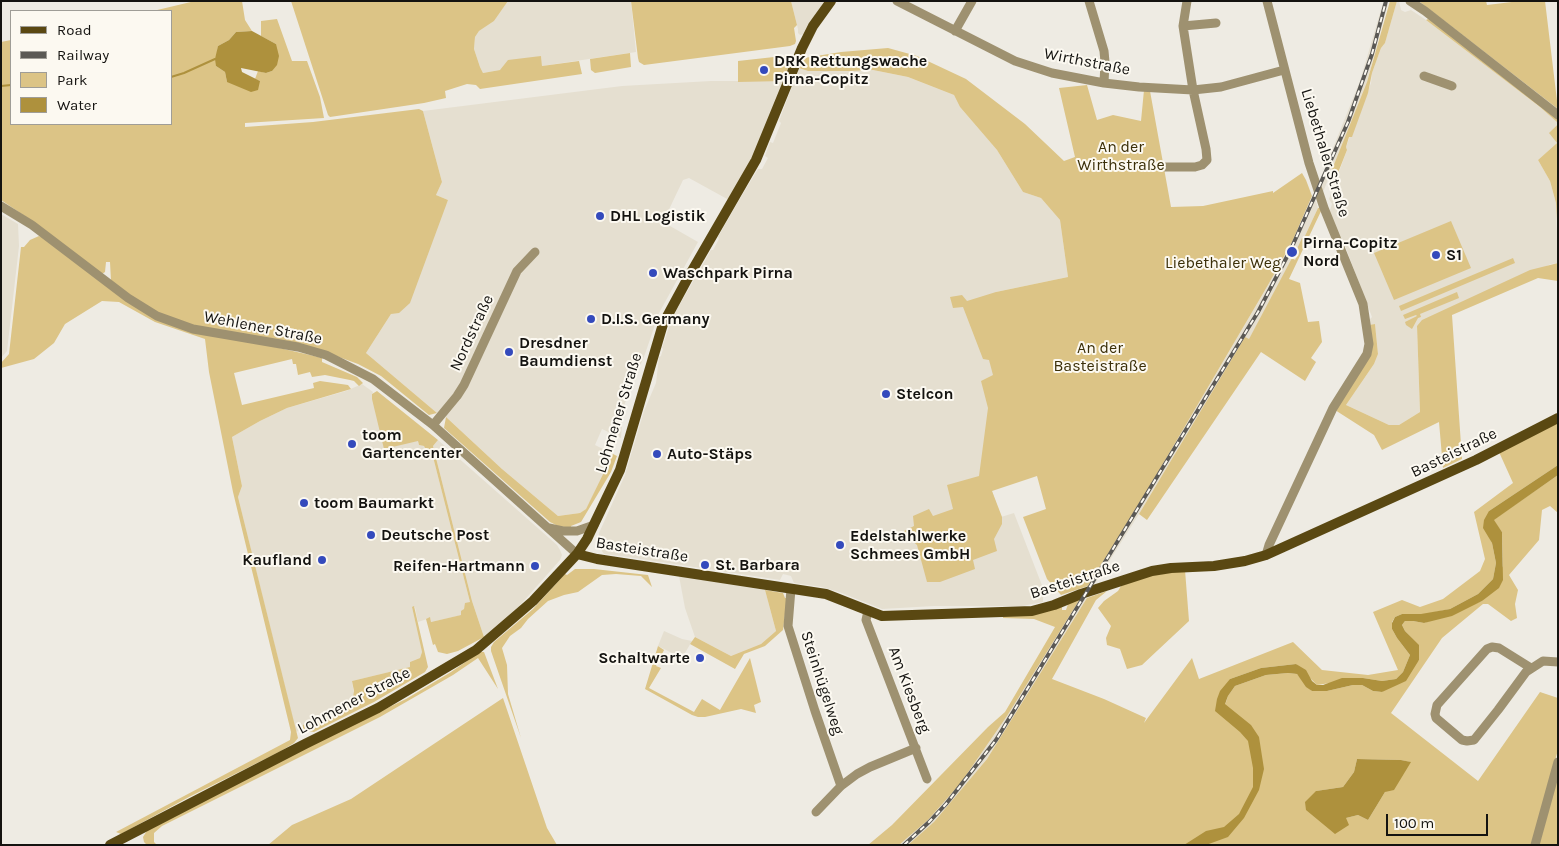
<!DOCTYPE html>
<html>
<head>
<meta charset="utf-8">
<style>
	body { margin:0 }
	#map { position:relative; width:1559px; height:846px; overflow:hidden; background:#eeebe3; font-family:Karla,sans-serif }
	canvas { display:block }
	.frame { position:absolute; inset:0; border:2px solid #141310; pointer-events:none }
	.legend { position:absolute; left:10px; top:10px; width:162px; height:115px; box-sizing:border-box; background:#fcf9f1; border:1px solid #9f9d97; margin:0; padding:6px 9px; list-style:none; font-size:15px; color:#141310 }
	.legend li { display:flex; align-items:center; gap:10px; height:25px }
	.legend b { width:25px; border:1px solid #9f9d97 }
	.scale { position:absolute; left:1386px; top:814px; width:102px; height:22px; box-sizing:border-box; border:2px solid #141310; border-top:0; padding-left:6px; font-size:15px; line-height:18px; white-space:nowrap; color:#141310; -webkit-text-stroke:4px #fcf9f1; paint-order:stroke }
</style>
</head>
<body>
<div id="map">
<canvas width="1559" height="846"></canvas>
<div class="frame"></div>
<ul class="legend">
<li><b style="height:6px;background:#5a4812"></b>Road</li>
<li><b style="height:6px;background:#5b5955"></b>Railway</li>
<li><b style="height:14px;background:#dcc486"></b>Park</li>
<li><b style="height:14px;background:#ae913d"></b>Water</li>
</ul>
<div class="scale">100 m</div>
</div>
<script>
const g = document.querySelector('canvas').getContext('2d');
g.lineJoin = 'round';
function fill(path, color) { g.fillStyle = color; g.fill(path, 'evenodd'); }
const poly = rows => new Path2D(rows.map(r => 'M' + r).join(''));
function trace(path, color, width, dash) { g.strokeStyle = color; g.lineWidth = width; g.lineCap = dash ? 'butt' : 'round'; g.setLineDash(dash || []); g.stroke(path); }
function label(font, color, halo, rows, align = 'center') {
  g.font = font + ' Karla,sans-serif'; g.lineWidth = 4; g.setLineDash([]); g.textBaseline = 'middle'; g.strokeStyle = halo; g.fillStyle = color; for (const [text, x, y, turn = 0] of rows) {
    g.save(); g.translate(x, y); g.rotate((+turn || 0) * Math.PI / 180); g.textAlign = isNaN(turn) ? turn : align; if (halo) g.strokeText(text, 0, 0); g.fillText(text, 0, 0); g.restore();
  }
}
fill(poly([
	[508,1,631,1,636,52,542,66,541,56,500,70,483,73,480,67,474,49,475,37,479,31,494,21],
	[791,1,827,1,805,34,800,35,798,33,798,29],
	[1397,1,1399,1,1401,10,1405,12,1411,10,1426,20,1540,107,1558,123,1550,133,1557,143,1538,160,1550,181,1556,203,1558,263,1551,264,1417,326,1420,412,1399,425,1389,425,1346,405,1374,364,1378,354,1375,324,1369,325,1369,320,1372,317,1342,238,1338,237,1329,213,1332,204,1329,199,1347,150,1346,147,1350,136,1351,137,1371,83,1372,73,1381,48,1385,43],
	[1383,3,1388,4,1367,82,1323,192,1319,183,1360,81],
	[799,68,808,71,850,71,873,70,908,77,954,95,960,107,997,150,1023,192,1041,198,1060,220,1068,277,996,292,992,491,1001,517,1014,513,1043,588,1043,602,1022,606,934,606,882,609,839,592,822,587,794,583,791,576,783,574,780,580,621,556,604,554,599,547,599,533,625,475,644,411,656,383,659,357,661,356,663,349,662,348,669,327,676,311,711,250,713,250,719,239,718,237,738,202,758,169,762,169,768,158,765,156,770,142,773,143,781,123,779,121],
	[711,81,784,81,754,157,729,200,689,178,683,180,663,222,698,242,659,313,645,354,623,408,621,438,602,429,595,445,613,454,603,477,586,509,580,513,558,516,502,469,446,417,447,414,441,410,437,413,366,353,391,314,448,200,436,195,442,182,423,111,622,86],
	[1314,195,1318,208,1304,238,1296,251,1299,252,1295,260,1292,259,1249,340,1245,338,1139,514,1091,590,1086,591,1154,479,1268,285,1292,242],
	[1,214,18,224,19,246,7,351,1,358],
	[362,384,373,392,372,394,418,441,419,445,424,446,426,450,431,449,470,602,465,606,462,615,431,622,430,618,418,622,415,607,412,607,422,652,420,658,410,662,411,667,352,681,354,694,350,700,303,725,303,729,296,732,238,497,242,486,232,437,260,421,287,408,346,391],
	[438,440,557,545,560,550,562,555,560,560,545,577,513,613,484,637,472,601,433,446],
	[679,576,765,590,776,631,761,644,731,656,695,637,685,608],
	[1087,598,987,759,934,823,908,845,899,845,928,820,960,784,1007,716,1080,599],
	[664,631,682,639,692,641,682,658,658,646]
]), '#e5dfd0');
fill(poly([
	[195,1,242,1,245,20,252,31,236,32,229,40,218,46,216,66,225,72,227,82,260,81,255,79,258,71,266,73,272,71,276,44,261,36,261,21,277,19,292,61,307,61,320,97,324,118,245,123,245,127,313,122,419,109,423,111,442,182,436,195,448,200,410,303,399,313,391,314,366,353,437,413,429,415,381,376,358,364,317,349,181,323,143,305,111,281,110,262,106,262,105,272,102,274,35,223,1,200,1,42,11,40,11,124,171,124,171,11,153,11],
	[291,1,508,1,494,21,479,31,475,37,474,49,480,67,483,73,500,70,508,60,541,56,542,66,579,61,582,74,480,89,476,85,467,84,445,91,446,98,424,103,330,117,328,115],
	[631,1,791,1,797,25,794,28,796,41,795,44,790,46,644,65,639,62,638,58],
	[1390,1,1397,1,1385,43,1381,48,1372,73,1368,93,1352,137,1349,137,1346,147,1347,150,1334,183,1329,177,1367,82],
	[1486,1,1487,5,1520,1,1545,1,1558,109,1420,2],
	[1428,19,1431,20,1554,115,1558,119,1558,123,1540,107,1426,20],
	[888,48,917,56,966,79,1025,124,1064,161,1075,157,1059,88,1087,85,1097,120,1113,115,1141,121,1144,90,1150,91,1171,207,1203,206,1273,191,1273,193,1302,173,1306,180,1312,196,1292,242,1268,285,1154,479,1088,586,1061,595,1047,579,1023,517,1046,509,1037,476,992,491,1002,517,1002,524,994,539,997,551,973,560,975,569,940,582,927,582,917,545,906,535,904,531,914,526,913,516,929,509,933,516,953,509,947,485,979,476,988,408,981,381,993,375,989,360,983,359,963,307,953,308,950,297,962,295,967,301,996,292,1068,277,1060,220,1041,198,1023,192,997,150,960,107,954,95,908,77,873,70,850,71,808,71,799,68,804,58,841,52],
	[630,53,631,67,595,73,591,70,590,59],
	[792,55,784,81,738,82,738,61],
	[1558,124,1558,239,1556,203,1550,181,1538,160,1557,143,1549,133],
	[1321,207,1322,209,1289,279,1300,283,1308,322,1319,321,1322,342,1311,358,1316,362,1305,381,1261,352,1147,520,1139,514,1245,337,1249,339,1292,258,1295,260,1299,252,1296,251,1302,238,1304,238,1318,208],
	[1451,221,1471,268,1394,300,1374,253],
	[39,236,44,238,157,320,310,355,322,358,322,362,357,377,363,383,359,386,354,381,350,380,325,375,312,377,310,372,298,375,296,364,293,364,292,359,234,373,242,405,314,388,313,383,320,381,348,385,351,389,287,408,260,421,232,437,242,486,238,497,298,738,294,743,281,751,189,797,121,834,116,832,290,740,291,732,233,492,209,372,205,339,155,322,119,302,102,301,65,324,54,343,34,359,1,368,1,363,9,354,21,247,24,247,30,240],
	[1513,258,1515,263,1401,311,1399,306],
	[1558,263,1558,281,1538,278,1452,315,1462,459,1443,468,1439,422,1382,450,1374,435,1335,410,1372,352,1369,325,1375,324,1378,354,1374,364,1346,405,1389,425,1399,425,1420,412,1417,326,1422,320,1530,270],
	[1457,292,1459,298,1420,314,1421,317,1418,318,1412,329,1406,325,1405,322,1417,316,1416,315,1405,319,1403,315],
	[377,391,438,440,433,446,472,601,484,637,458,651,447,654,438,652,435,644,433,645,426,619,430,617,431,622,461,615,461,611,464,609,465,603,470,602,431,449,426,450,424,446,419,445,418,441,384,449,372,399,372,394],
	[446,417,502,469,558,516,580,513,586,509,613,454,617,456,611,472,581,522,571,526,571,528,558,526,550,522,444,428],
	[1558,421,1558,465,1489,511,1489,536,1492,543,1496,563,1493,579,1478,594,1450,609,1421,615,1402,614,1395,617,1392,622,1392,629,1397,638,1410,655,1403,672,1396,679,1382,681,1363,678,1317,685,1296,664,1261,668,1230,679,1225,705,1228,696,1235,686,1266,675,1288,673,1297,674,1312,691,1327,691,1353,685,1362,685,1373,691,1382,692,1419,660,1419,646,1405,631,1402,625,1405,621,1413,621,1424,623,1482,601,1503,566,1502,532,1493,520,1558,475,1558,513,1550,506,1542,510,1539,540,1509,575,1518,590,1515,604,1517,618,1511,621,1488,604,1483,604,1442,638,1391,713,1478,781,1540,692,1558,698,1558,750,1531,845,908,845,934,822,987,759,1087,598,1107,591,1096,600,1052,679,1104,699,1146,718,1144,723,1192,658,1199,679,1293,642,1322,670,1368,675,1398,670,1373,612,1402,600,1420,607,1443,599,1480,571,1485,559,1474,512,1513,483,1499,452],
	[1357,759,1401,760,1410,762,1385,792,1368,820,1358,815,1346,818,1316,791,1343,787,1354,772],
	[575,569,594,569,648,575,652,587,641,576,616,574,602,575,578,592,564,595,548,601,528,619,521,628,510,636,502,648,507,665,508,694,521,738,491,651,491,647,494,642,533,609,565,574,567,575],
	[1185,570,1189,621,1142,665,1127,669,1120,649,1107,645,1106,638,1111,626,1098,608,1104,601,1118,591,1121,586,1144,577],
	[765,590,783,593,785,598,787,598,783,630,765,646,744,654,735,669,690,644,695,637,731,656,761,644,776,631],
	[1080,599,1007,716,960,784,928,820,899,845,868,845,892,825,988,727,1005,712,1055,627,1034,619,1003,618,1003,616,1062,606,1062,610,1066,610,1068,604],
	[414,606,428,667,425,672,374,702,314,732,308,731,305,733,303,729,303,725,350,700,353,697,354,691,352,681,410,667,410,662,420,658,422,652,412,607],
	[658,646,664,650,656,666,661,668,649,688,694,712,702,699,720,710,750,658,761,702,754,705,756,713,741,709,705,717,698,717,692,715,645,689],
	[480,652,484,652,498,689,478,658,453,675,380,717,162,826,154,833,154,842,157,845,147,845,144,842,143,837,148,829,306,747,406,699,451,672],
	[503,698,547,828,557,845,268,845,292,825,351,799],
	[1558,776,1558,845,1539,845]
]), '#dcc486');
fill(poly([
	[252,31,276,44,279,56,277,65,272,71,266,73,241,68,242,72,260,81,258,90,251,92,227,82,225,72,216,66,215,59,218,46,229,40,236,32],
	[1558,465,1558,475,1494,520,1502,532,1503,580,1499,588,1482,601,1452,616,1424,623,1413,621,1405,621,1402,625,1405,631,1419,645,1419,660,1406,681,1382,692,1373,691,1362,685,1353,685,1327,691,1312,691,1306,687,1297,674,1288,673,1266,675,1235,686,1228,696,1225,704,1251,725,1259,737,1264,769,1259,790,1244,818,1228,837,1206,845,1184,845,1206,831,1224,827,1239,814,1253,787,1253,768,1248,741,1240,732,1215,711,1217,699,1220,691,1230,679,1261,668,1296,664,1306,670,1312,681,1317,685,1323,685,1342,678,1363,678,1382,681,1396,679,1403,672,1410,655,1397,638,1392,629,1392,623,1395,617,1402,614,1421,614,1450,609,1478,594,1493,579,1496,563,1492,543,1483,528,1484,520,1489,511],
	[1357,759,1401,760,1411,762,1394,790,1385,792,1368,820,1358,815,1346,818,1349,825,1335,834,1306,810,1305,802,1316,791,1343,787,1354,772]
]), '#ae913d');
trace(poly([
	[171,77,184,73,215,59],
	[1,86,11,85]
]), '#ae913d', 2);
trace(poly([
	[897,1,1015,61,1052,73,1104,83,1139,87,1193,90,1221,87,1284,70],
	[1089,1,1104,51,1105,62,1104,83],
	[1410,1,1425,11,1558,115],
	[1183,26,1216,23],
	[955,31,972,1],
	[1424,76,1452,86],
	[1165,167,1195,167,1202,165,1207,160,1206,149,1193,90,1183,26,1187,1],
	[1,206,32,225,128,298,157,316,193,329,298,347,326,355,373,379,433,425,577,554],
	[433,425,457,396,464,385,517,271,535,252],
	[549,528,563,531,577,531,594,525],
	[1266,555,1269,545,1333,408,1367,354,1369,344,1363,304,1324,208,1309,163,1267,1],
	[791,589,788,626,815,711,841,786],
	[868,611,866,620,927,779],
	[1531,668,1499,648,1492,647,1487,649,1437,705,1435,714,1436,718,1462,740,1467,741,1474,740,1498,710,1526,672,1543,661,1558,662],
	[816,812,841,786,857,774,870,767,916,748],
	[1535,845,1558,762]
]), '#9e9170', 9);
trace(poly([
	[577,554,597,559,826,594,882,616,1032,611,1054,605,1081,594,1152,571,1171,568,1214,566,1245,561,1266,555,1476,460,1558,418],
	[110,845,305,744,378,708,476,650,533,601,577,554,587,539,620,470,663,324,689,276,756,160,802,48,813,26,831,1]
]), '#5a4812', 10);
const rail = poly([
	[904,845,929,822,946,804,996,740,1258,312,1291,249,1348,122,1372,54,1386,1]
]);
trace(rail, '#5b5955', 4);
trace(rail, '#fcf9f1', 2, [5.5]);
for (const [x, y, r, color] of [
	[764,70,5,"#344abc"],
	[600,216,5,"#344abc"],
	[1292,252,6,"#344abc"],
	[1436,255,5,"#344abc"],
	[653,273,5,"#344abc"],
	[591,319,5,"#344abc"],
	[509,352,5,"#344abc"],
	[886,394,5,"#344abc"],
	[352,444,5,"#344abc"],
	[657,454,5,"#344abc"],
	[304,503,5,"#344abc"],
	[371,535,5,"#344abc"],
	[840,545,5,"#344abc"],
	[322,560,5,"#344abc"],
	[705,565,5,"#344abc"],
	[535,566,5,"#344abc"],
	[700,658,5,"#344abc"]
]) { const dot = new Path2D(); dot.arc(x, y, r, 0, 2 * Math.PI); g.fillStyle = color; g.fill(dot); trace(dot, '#fcf9f1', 2); }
label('bold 16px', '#141310', '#fcf9f1', [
	["DRK Rettungswache",774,61],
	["Pirna-Copitz",774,79],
	["DHL Logistik",610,216],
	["Pirna-Copitz",1303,243],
	["Nord",1303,261],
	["S1",1446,255],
	["Waschpark Pirna",663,273],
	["D.I.S. Germany",601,319],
	["Dresdner",519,343],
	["Baumdienst",519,361],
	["Stelcon",896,394],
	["toom",362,435],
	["Gartencenter",362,453],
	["Auto-Stäps",667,454],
	["toom Baumarkt",314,503],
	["Deutsche Post",381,535],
	["Edelstahlwerke",850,536],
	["Schmees GmbH",850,554],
	["Kaufland",312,560,"right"],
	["St. Barbara",715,565],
	["Reifen-Hartmann",525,566,"right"],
	["Schaltwarte",690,658,"right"]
], 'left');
label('16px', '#141310', '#fcf9f1', [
	["Wirthstraße",1087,62,11],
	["Liebethaler Straße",1325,153,73],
	["Wehlener Straße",263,328,11],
	["Nordstraße",472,333,-65],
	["Lohmener Straße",619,413,-73],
	["Basteistraße",1454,453,-26],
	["Basteistraße",642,550,9],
	["Basteistraße",1075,580,-18],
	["Steinhügelweg",822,683,72],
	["Am Kiesberg",909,690,69],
	["Lohmener Straße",354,701,-28]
]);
label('16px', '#3b2f09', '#fcf9f1', [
	["An der",1121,147],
	["Wirthstraße",1121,165],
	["Liebethaler Weg",1223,263],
	["An der",1100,348],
	["Basteistraße",1100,366]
]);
</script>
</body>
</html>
